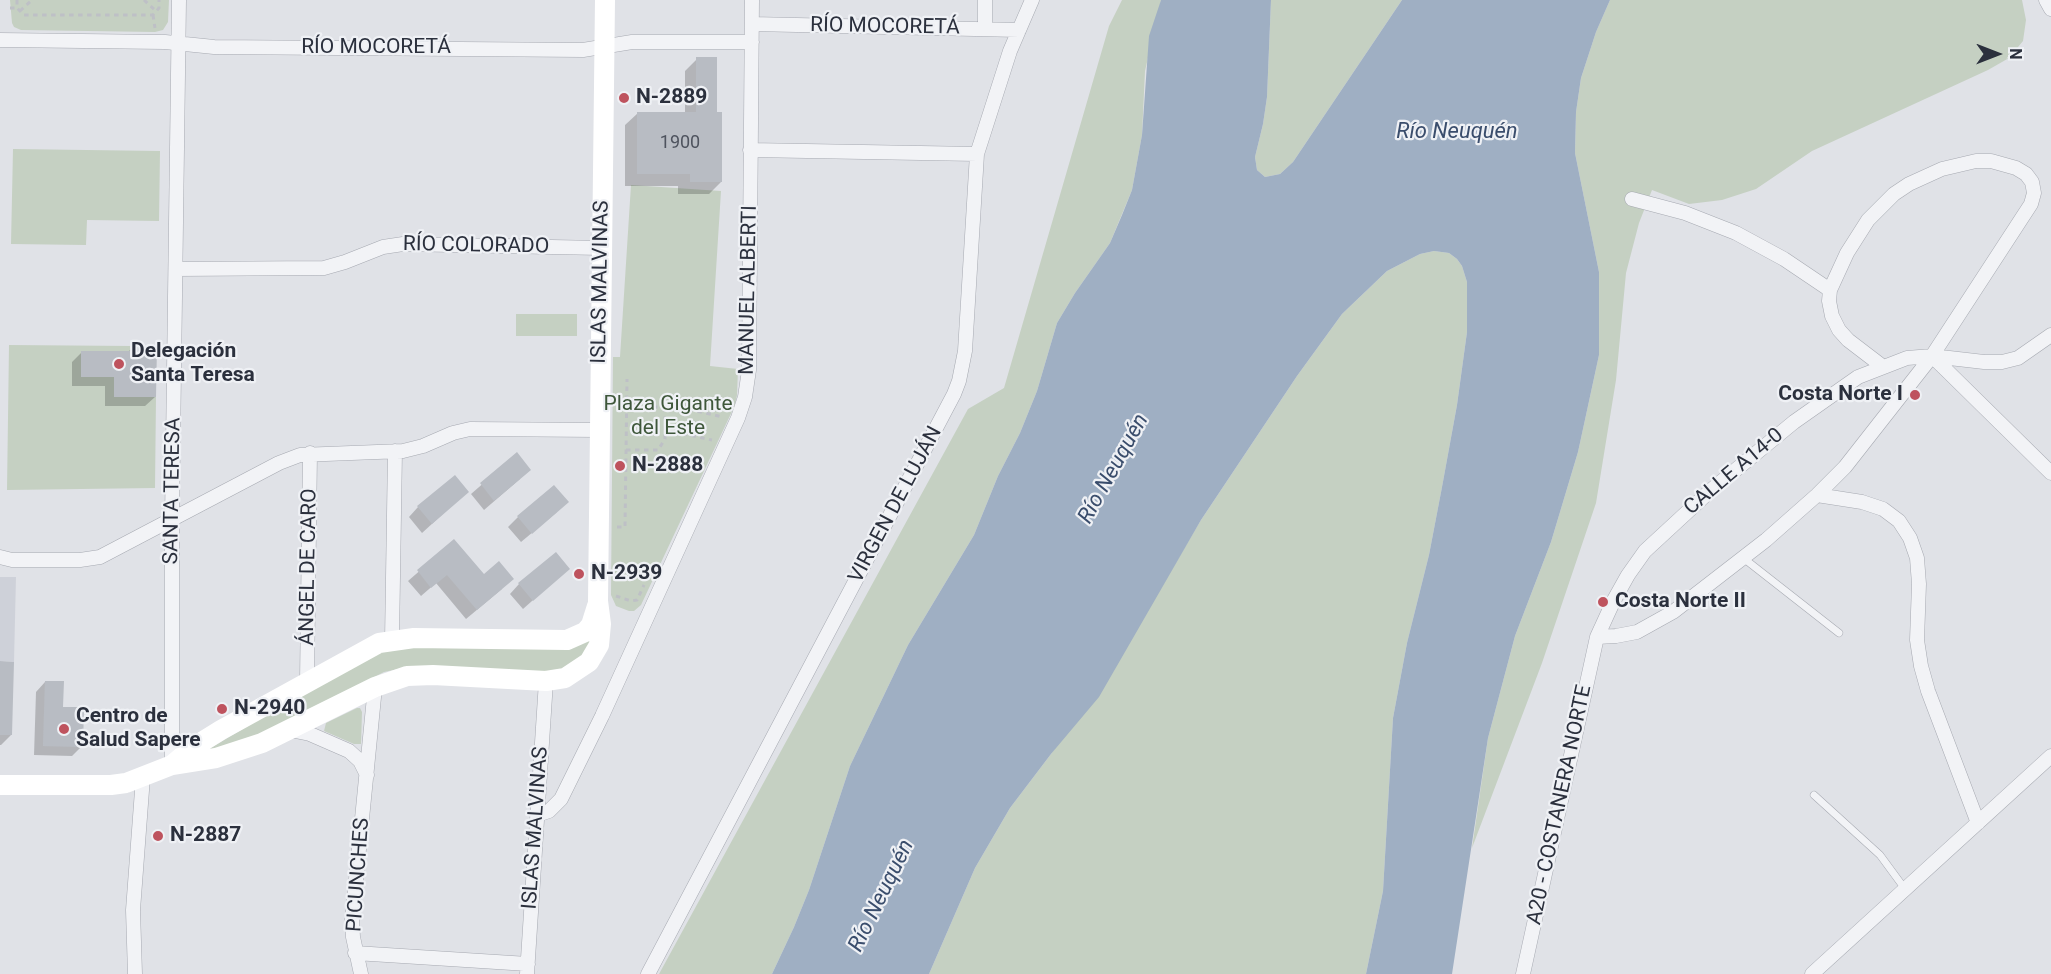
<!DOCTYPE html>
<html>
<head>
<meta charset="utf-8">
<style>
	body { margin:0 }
	#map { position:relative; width:2051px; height:974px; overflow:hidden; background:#e0e2e7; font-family:Roboto,sans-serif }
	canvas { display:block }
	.north { position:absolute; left:1967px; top:24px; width:60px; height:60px; -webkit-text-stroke:4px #eff1f5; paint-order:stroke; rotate:90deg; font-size:16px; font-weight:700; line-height:24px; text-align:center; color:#2b303d }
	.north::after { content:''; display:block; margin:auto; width:21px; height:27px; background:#2b303d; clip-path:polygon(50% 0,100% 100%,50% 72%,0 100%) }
</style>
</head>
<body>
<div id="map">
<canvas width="2051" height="974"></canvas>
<div class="north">N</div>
</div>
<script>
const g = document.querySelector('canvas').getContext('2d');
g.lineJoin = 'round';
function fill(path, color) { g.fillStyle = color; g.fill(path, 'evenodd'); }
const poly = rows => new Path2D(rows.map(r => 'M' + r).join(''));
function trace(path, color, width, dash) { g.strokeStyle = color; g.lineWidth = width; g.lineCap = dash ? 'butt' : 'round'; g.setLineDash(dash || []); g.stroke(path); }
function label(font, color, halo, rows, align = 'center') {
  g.font = font + ' Roboto,sans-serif'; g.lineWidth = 4.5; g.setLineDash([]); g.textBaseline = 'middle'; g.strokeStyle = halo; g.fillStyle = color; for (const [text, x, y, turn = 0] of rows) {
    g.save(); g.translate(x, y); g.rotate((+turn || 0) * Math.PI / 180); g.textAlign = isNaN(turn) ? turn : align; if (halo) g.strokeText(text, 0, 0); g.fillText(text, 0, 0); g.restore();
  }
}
fill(poly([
	[0,577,16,577,14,662,0,661]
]), '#ced1d9');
fill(poly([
	[10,0,169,0,168,22,163,30,155,32,21,30,14,27,12,23],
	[1122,0,1161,0,1145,71,1142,135,1132,190,1110,243,1075,293,1057,323,1037,391,1020,433,998,476,974,535,908,645,861,743,850,766,809,890,794,927,772,974,659,974,968,409,1004,388,1109,26],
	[1271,0,1402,0,1293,162,1280,174,1265,177,1257,170,1255,157,1263,124,1267,97],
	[1610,0,2022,0,2026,20,2023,41,2009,58,1988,70,1812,151,1756,189,1722,200,1689,204,1652,190,1639,223,1626,273,1616,380,1596,503,1542,663,1472,848,1488,738,1515,636,1551,542,1578,452,1599,355,1599,272,1575,153,1576,112,1581,78,1596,32],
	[13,149,160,151,159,221,87,220,86,245,11,244],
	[631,185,721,191,710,366,738,369,737,395,735,405,641,605,634,611,629,611,616,606,611,595,613,357,620,357],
	[1434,251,1449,253,1457,259,1462,266,1467,282,1467,332,1457,405,1442,487,1429,555,1407,643,1393,718,1383,891,1366,974,929,974,975,868,1010,808,1051,754,1151,604,1201,520,1297,376,1342,314,1387,271,1420,254],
	[516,314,577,314,577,336,516,336],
	[9,345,133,346,133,351,81,351,81,377,114,377,114,397,156,397,155,488,7,490],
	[592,638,582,658,553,673,403,668,384,672,273,729,194,758,365,656,386,648],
	[357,708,360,708,362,712,361,744,354,744,324,731,326,723]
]), '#c5d0c2');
fill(poly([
	[1161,0,1271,0,1267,97,1263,124,1255,157,1257,170,1265,177,1280,174,1293,162,1402,0,1610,0,1596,32,1581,78,1576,112,1575,153,1599,272,1599,355,1578,452,1551,542,1515,636,1488,738,1452,974,1366,974,1383,891,1393,718,1407,643,1429,555,1442,487,1457,405,1467,332,1467,282,1462,266,1457,259,1449,253,1434,251,1420,254,1387,271,1342,314,1297,376,1201,520,1099,697,1051,754,1010,808,975,868,929,974,772,974,794,927,809,890,850,766,861,743,908,645,974,535,998,476,1020,433,1037,391,1057,323,1075,293,1110,243,1122,215,1132,190,1142,135,1149,36]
]), '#9fafc3');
fill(poly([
	[697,59,715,113,721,182,709,194,678,194,678,186,625,186,625,125,638,113,685,113,685,71],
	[133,347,155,397,145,406,105,406,105,386,72,386,72,362,82,352,128,352],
	[517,454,520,479,484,510,471,494],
	[467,492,422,533,409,517,418,507],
	[557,512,521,542,508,527,518,517],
	[454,541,484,576,502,589,466,619,436,583,421,596,408,581],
	[568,569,523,609,510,594,519,584],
	[0,663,11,735,1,745,0,745],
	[45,682,82,746,72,756,34,755,36,692]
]), '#0003');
fill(poly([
	[696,57,717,57,717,112,722,112,722,182,690,182,690,174,637,174,637,112,696,112],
	[133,346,157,346,156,397,114,397,114,377,81,377,81,351,133,351],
	[517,452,531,470,494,501,480,483],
	[455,475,469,492,432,524,417,506],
	[554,485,569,502,532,534,517,516],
	[454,539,484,574,499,561,514,579,477,610,447,575,431,588,417,570],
	[556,552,570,569,533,601,518,583],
	[0,661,14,662,12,735,0,735],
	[45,681,64,681,63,707,84,707,83,747,43,746]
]), '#b8bcc3');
const service = poly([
	[1742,557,1839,633],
	[1814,795,1880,855,1905,889]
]);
const minor = poly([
	[2046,0,2051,9],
	[752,24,1019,30],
	[985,29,985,0],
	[0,40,165,42,214,47,583,50,632,42,752,42],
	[750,150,977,154],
	[1632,199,1685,213,1736,233,1784,259,1830,290],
	[176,269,324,268,345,262,383,247,403,244,601,248],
	[1932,356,2051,473],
	[1817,495,1862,502,1883,509,1899,521,1910,538,1917,558,1919,584,1917,640,1921,666,1928,691,1978,823],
	[0,557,12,560,80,560,100,557,279,463,300,455,403,451,423,446,453,433,470,429,599,430],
	[1597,637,1616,636,1637,632,1673,612,1766,540,1817,495,1845,467,1932,356,2031,204,2034,193,2032,182,2026,174,2016,168,1991,161,1976,161,1942,169,1909,184,1894,194,1868,220,1847,253,1830,290,1829,301,1832,316,1839,330,1848,340,1882,366],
	[392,640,395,451],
	[307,681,310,453],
	[290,730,310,734,349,751,360,761,367,775],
	[172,765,172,519,179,0],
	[537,815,549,811,561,799,602,716,738,418,745,397,749,370,752,0],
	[355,953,528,964],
	[135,974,133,910,143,777],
	[361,974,353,937,352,920,375,687],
	[527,974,546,681],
	[648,974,954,394,959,381,965,351,977,154,1010,51,1032,0],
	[1523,974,1597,637,1614,600,1628,575,1645,551,1710,491,1794,422,1858,377,1907,358,1932,356,1984,362,2002,362,2018,358,2051,335],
	[1812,974,2051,756]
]);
trace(service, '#a6a9b1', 8);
trace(minor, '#a6a9b1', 15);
trace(poly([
	[17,0,17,8,24,15,153,15,159,8,159,0],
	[144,0,156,11],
	[10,8,17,8],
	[20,11,32,0],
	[153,15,155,28],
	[626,407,678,407,723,417],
	[665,430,712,440],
	[626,450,658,450,665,439,665,407],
	[617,527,625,527,627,379],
	[616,596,631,601,637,600,644,585]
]), '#bec0c6', 3, [4.5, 4.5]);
trace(service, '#f2f3f6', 7);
trace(minor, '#f2f3f6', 14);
trace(poly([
	[172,765,192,748,221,730,379,643,414,638,567,640,585,632,591,625,597,606],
	[0,785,111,785,126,783,172,765,216,758,262,743,375,687,407,676,433,675,546,681,565,678,589,662,599,645,601,624,598,601,605,0]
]), '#fff', 20);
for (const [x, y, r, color] of [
	[624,98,6,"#be535e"],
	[119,364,6,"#be535e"],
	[1915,395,6,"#be535e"],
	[620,466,6,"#be535e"],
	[579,574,6,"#be535e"],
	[1603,602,6,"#be535e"],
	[222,709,6,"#be535e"],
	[64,729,6,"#be535e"],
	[158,836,6,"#be535e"]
]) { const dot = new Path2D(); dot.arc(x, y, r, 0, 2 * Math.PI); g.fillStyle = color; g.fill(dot); trace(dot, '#eff1f5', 2); }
label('18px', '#4e535e', null, [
	["1900",680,143]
]);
label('21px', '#2b303d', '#eff1f5', [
	["RÍO MOCORETÁ",885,27,1],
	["RÍO MOCORETÁ",376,48],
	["RÍO COLORADO",476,246,1],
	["ISLAS MALVINAS",601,282,-89],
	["MANUEL ALBERTI",749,290,-89],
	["CALLE A14-0",1734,472,-40],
	["SANTA TERESA",173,491,-89],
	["VIRGEN DE LUJÁN",896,505,-62],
	["ÁNGEL DE CARO",309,567,-89],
	["A20 - COSTANERA NORTE",1560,805,-78],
	["ISLAS MALVINAS",536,828,-86],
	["PICUNCHES",359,875,-86]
]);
label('bold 21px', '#2b303d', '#eff1f5', [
	["N-2889",636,98],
	["Delegación",131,352],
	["Santa Teresa",131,376],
	["Costa Norte I",1903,395,"right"],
	["N-2888",632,466],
	["N-2939",591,574],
	["Costa Norte II",1615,602],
	["N-2940",234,709],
	["Centro de",76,717],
	["Salud Sapere",76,741],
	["N-2887",170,836]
], 'left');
label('21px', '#3e573a', '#eff1f5', [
	["Plaza Gigante",668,405],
	["del Este",668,429]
]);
label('italic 22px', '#3a4d6c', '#eff1f5', [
	["Río Neuquén",1457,132],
	["Río Neuquén",1114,469,-61],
	["Río Neuquén",882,896,-64]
]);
</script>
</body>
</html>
